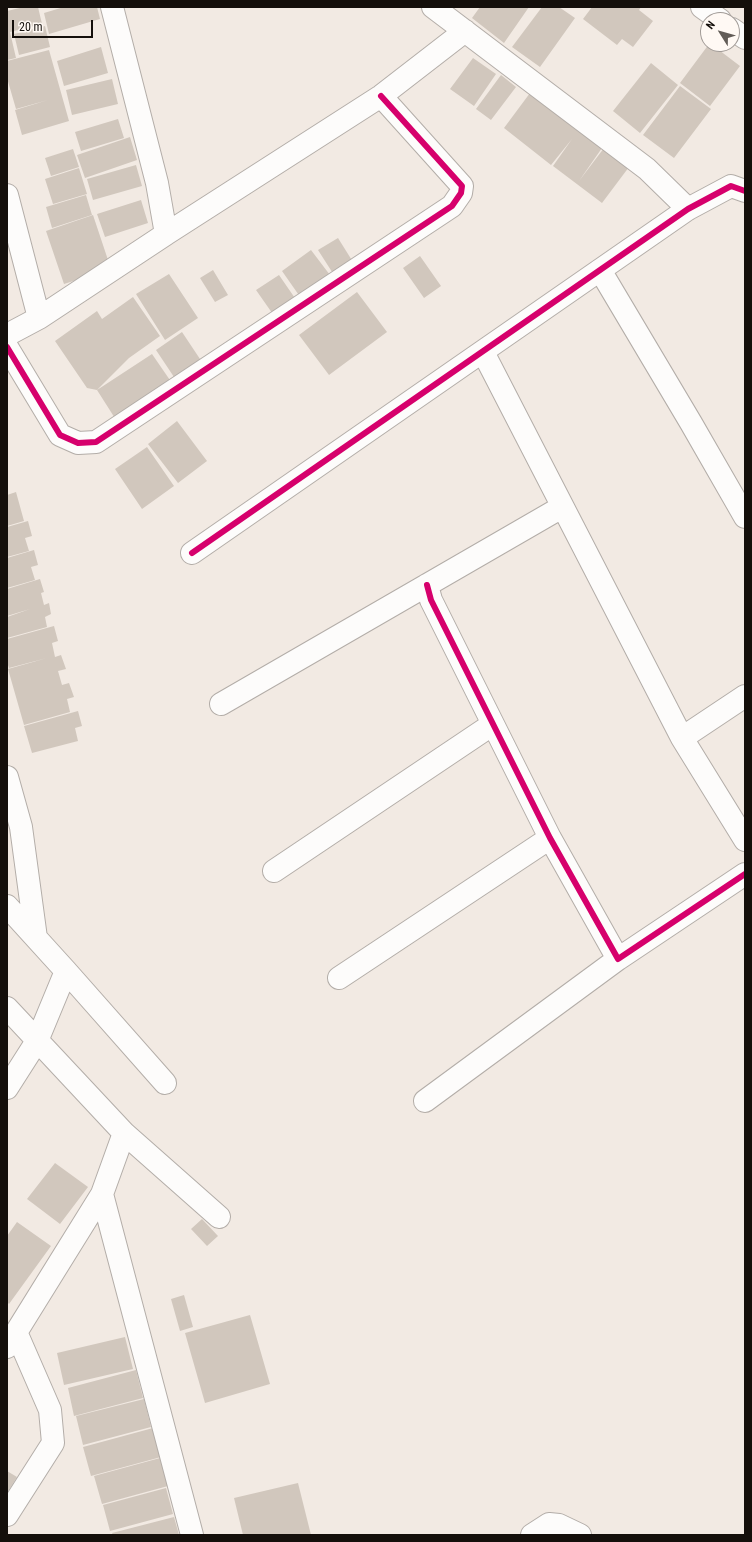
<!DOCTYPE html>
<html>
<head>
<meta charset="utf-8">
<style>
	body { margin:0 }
	#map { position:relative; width:752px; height:1542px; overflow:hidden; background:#f2eae3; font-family:"Roboto Condensed",sans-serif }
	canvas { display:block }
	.frame { position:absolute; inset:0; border:8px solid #140f0b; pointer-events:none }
	.north { position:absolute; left:700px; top:12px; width:40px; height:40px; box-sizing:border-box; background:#fff9f4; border:1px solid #a19b97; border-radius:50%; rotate:307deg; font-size:11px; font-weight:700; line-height:16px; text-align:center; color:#140f0b }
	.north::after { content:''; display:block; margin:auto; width:14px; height:18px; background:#625c57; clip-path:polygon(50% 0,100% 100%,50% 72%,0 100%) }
	.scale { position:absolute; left:12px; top:20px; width:81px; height:18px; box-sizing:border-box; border:2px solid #140f0b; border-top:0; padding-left:5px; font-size:12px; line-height:14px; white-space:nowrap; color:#140f0b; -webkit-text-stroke:3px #fff9f4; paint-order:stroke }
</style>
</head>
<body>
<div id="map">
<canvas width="752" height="1542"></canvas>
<div class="frame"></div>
<div class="north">N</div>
<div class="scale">20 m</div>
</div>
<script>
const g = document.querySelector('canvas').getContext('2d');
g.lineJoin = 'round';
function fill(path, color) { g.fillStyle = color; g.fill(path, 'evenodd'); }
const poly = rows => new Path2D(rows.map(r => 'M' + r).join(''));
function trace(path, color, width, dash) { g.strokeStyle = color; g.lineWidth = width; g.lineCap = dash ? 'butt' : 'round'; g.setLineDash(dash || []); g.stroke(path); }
fill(poly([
	[24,7,38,7,42,24,10,32,16,58,7,60,7,11],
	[64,7,97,7,100,19,49,34,44,13],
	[480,7,529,7,504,43,472,18],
	[542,7,559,7,575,18,540,67,512,47],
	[592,7,641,7,639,10,653,21,633,47,622,39,617,45,583,19],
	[45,26,50,47,19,55,14,34],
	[709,44,711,44,740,66,710,106,680,83],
	[101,47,108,73,64,86,57,61],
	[49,50,69,121,22,135,15,110,48,100,16,109,7,78,7,61],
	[473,58,496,74,474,106,450,89],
	[651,63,678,85,640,133,613,111],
	[501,75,516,87,491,120,476,109],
	[112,79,118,104,72,115,66,90],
	[680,86,711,109,674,158,643,135],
	[530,93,602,148,579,181,604,148,629,167,602,203,553,166,572,139,551,165,504,128],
	[118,119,124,138,81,151,75,132],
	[130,137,137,160,85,178,77,155],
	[73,149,79,167,51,176,45,158],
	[136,165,142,186,93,200,87,179],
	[79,168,87,194,53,204,45,179],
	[86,195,92,215,52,228,46,207],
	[141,200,148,223,105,237,97,214],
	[93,215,111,269,64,284,46,231],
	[338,238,353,262,334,275,318,250],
	[311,250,333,279,303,301,282,271],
	[420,256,441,286,424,298,403,268],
	[213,270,228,295,215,302,200,278],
	[169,274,198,318,165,340,136,294],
	[279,275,299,304,277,320,256,290],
	[357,292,387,332,329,375,299,335],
	[133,297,160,336,129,358,97,390,87,388,55,341,97,311,102,319],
	[182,332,204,365,178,383,156,350],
	[152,354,174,386,118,423,97,390],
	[177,421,207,461,178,483,148,444],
	[147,447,174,486,142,509,115,469],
	[16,492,24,521,7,526,7,495],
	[28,521,32,536,25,538,29,551,7,557,7,527],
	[34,550,38,565,31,567,35,580,7,588,7,558],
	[40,579,44,592,41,593,44,605,49,603,51,614,45,617,47,627,7,638,7,617,30,609,7,616,7,589],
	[54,626,58,641,52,643,55,657,61,655,66,669,58,671,62,685,69,683,74,697,67,699,70,712,24,725,8,669,47,658,9,668,7,662,7,639],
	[78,711,82,726,75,728,78,741,32,753,24,726],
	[55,1163,88,1187,60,1224,27,1199],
	[202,1219,218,1236,207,1246,191,1229],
	[17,1222,51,1246,9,1304,7,1302,7,1236],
	[184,1295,193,1327,180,1331,171,1299],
	[250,1315,270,1384,205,1403,185,1333],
	[125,1337,133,1369,64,1385,57,1353],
	[136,1370,143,1398,74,1416,68,1388],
	[144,1399,151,1427,83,1445,76,1416],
	[153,1428,161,1457,91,1476,83,1447],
	[160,1458,168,1486,102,1504,94,1476],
	[7,1471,17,1477,7,1493],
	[298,1483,311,1535,243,1535,234,1498],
	[166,1488,173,1514,110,1531,103,1505],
	[174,1517,179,1535,113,1535,112,1533]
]), '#d1c7bd');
const street = poly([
	[433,7,647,169,688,209],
	[702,7,720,20],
	[732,29,745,38],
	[7,195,39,318],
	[166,234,381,96,465,31],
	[600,270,691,423,745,517],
	[7,335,39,318,166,234,157,183,112,7],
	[7,347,60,435,78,443,96,442,452,206,461,193,462,186,381,96],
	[483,352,682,738],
	[192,553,688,209,731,186,745,191],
	[427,585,431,600,550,838,618,959,745,874],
	[745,696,682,738,745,840],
	[221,704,562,507],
	[7,777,21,827,36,938],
	[274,871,493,724],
	[7,906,66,971,165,1083],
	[339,978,550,838],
	[7,1008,124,1133,219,1217],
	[7,1088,37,1041,66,971],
	[425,1101,618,959],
	[102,1194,192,1535],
	[7,1347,102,1194,124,1133],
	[7,1515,53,1443,50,1410,16,1332],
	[532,1535,549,1524,559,1525,580,1535]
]);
trace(street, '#b3ada8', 24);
trace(street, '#fdfcfb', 22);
trace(poly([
	[7,347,60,435,78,443,96,442,452,206,461,193,462,186,381,96],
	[192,553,688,209,731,186,745,191],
	[427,585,431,600,550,838,618,959,745,874]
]), '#d6006c', 6);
</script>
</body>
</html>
